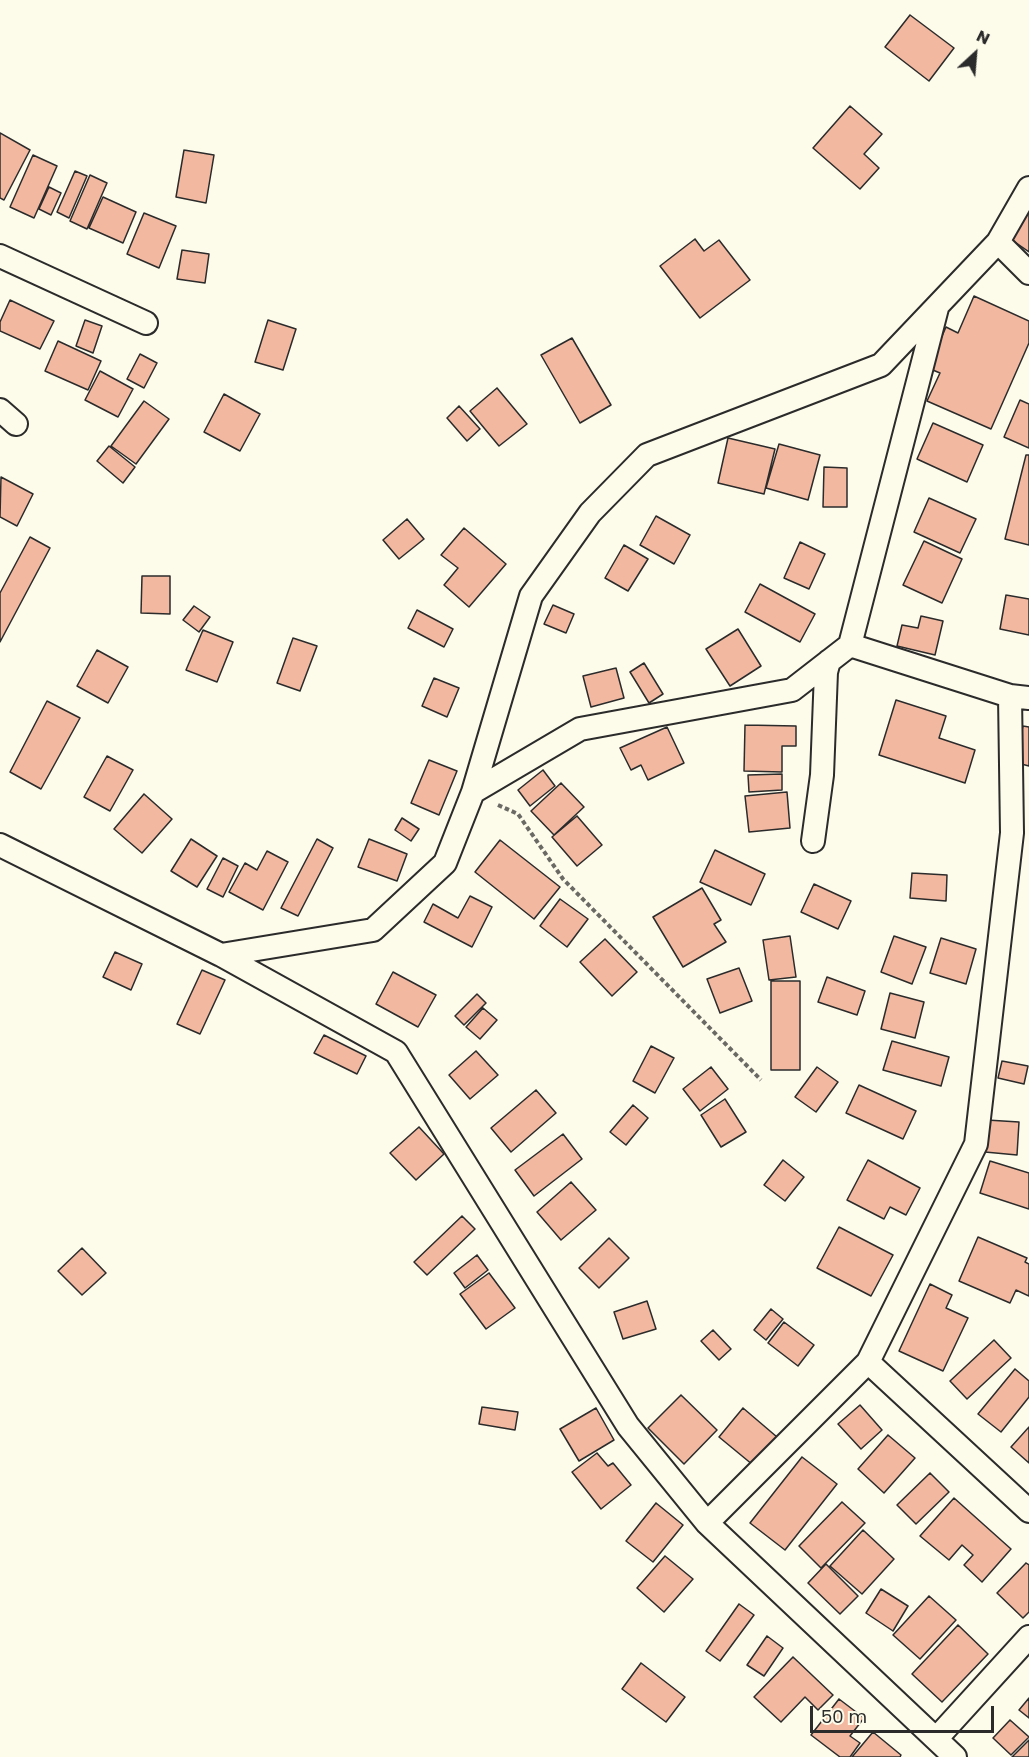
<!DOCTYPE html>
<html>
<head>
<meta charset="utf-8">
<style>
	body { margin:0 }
	#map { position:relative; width:1029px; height:1757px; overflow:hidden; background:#fdfbea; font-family:Poppins,sans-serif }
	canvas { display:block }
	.north { position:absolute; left:945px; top:24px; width:60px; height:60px; -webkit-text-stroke:4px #fdfbea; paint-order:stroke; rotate:26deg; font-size:16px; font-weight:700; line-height:24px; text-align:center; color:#2b2b2b }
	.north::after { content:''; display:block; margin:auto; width:21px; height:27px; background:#2b2b2b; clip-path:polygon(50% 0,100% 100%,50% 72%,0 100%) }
	.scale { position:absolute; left:810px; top:1706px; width:184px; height:27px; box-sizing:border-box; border:3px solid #2b2b2b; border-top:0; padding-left:8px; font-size:18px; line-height:21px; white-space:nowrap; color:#2b2b2b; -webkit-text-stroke:4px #fdfbea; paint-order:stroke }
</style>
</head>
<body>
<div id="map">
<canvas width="1029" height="1757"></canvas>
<div class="north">N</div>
<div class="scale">50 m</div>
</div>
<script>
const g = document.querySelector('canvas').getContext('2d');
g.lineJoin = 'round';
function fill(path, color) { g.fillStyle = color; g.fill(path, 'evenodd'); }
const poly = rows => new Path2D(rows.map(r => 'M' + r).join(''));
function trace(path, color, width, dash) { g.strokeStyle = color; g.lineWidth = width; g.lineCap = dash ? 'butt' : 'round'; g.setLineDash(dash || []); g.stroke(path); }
const building = poly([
	[910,15,954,48,929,81,885,47,910,15],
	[850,106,882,134,864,154,879,168,860,189,813,148,850,106],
	[0,133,30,150,4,200,0,198,0,133],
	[184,150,214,155,206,203,176,197,184,150],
	[33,155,57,166,34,218,10,207,33,155],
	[75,171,87,176,69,218,57,212,75,171],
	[90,175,107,183,87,229,70,221,90,175],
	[49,187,61,193,51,215,39,209,49,187],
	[103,197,136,212,123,243,89,228,103,197],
	[1029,210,1029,252,1009,238,1029,210],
	[144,213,176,226,159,268,127,254,144,213],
	[695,239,704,251,719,240,750,280,700,318,660,266,695,239],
	[182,250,209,254,205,283,177,279,182,250],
	[974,296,1029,321,1029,343,991,429,927,401,940,373,928,368,946,327,958,333,974,296],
	[10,300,54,321,40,349,0,331,0,322,10,300],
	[85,320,102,326,93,353,76,346,85,320],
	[268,320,296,329,283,370,255,362,268,320],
	[572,338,611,405,580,423,541,355,572,338],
	[58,341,101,361,88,390,45,371,58,341],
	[140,354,157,363,144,388,127,379,140,354],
	[100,371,133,389,118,417,85,400,100,371],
	[497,388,527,424,499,446,470,411,497,388],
	[224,394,260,414,240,451,204,432,224,394],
	[1020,400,1029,404,1029,448,1004,437,1020,400],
	[144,401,169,419,136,464,111,446,144,401],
	[459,406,480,429,467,441,447,418,459,406],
	[933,423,983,445,967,482,917,459,933,423],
	[728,438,775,449,764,494,718,483,728,438],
	[779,444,820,455,808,500,766,488,779,444],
	[109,446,135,467,123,483,97,461,109,446],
	[1026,455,1029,455,1029,545,1005,539,1026,455],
	[824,467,847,468,847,507,823,507,824,467],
	[1,477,33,494,17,526,0,517,1,477],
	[929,498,976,519,960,553,914,532,929,498],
	[656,516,690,535,674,564,640,545,656,516],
	[407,519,424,539,399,559,383,540,407,519],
	[464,528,506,564,469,607,444,585,458,568,441,555,464,528],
	[30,537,50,548,0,642,0,593,30,537],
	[924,541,962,559,942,603,903,585,924,541],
	[800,542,825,554,809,589,784,578,800,542],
	[624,545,648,559,628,591,605,578,624,545],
	[142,576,170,576,170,614,141,613,142,576],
	[760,584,815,614,800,642,745,612,760,584],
	[1006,595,1029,599,1029,635,1000,629,1006,595],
	[553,605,574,614,566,633,544,624,553,605],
	[194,606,210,617,199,632,183,620,194,606],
	[417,610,453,629,444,647,408,628,417,610],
	[921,616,943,621,935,655,897,646,902,625,918,628,921,616],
	[738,629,761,666,730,686,706,649,738,629],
	[203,630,233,642,217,682,186,670,203,630],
	[293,638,317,646,300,691,277,683,293,638],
	[97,650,128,667,108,703,77,686,97,650],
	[644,663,663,694,649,703,630,672,644,663],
	[616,668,624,698,591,707,583,676,616,668],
	[434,678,459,688,447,717,422,706,434,678],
	[896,700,946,716,939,738,975,750,965,783,879,755,896,700],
	[47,701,80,718,41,789,10,772,47,701],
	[745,725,796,726,796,746,782,746,782,772,744,771,745,725],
	[1023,726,1029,727,1029,766,1014,762,1023,726],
	[667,727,684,763,648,780,641,765,631,770,620,748,667,727],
	[107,756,133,770,110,811,84,797,107,756],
	[429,760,457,771,439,815,411,803,429,760],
	[543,770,555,786,530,806,518,790,543,770],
	[782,774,782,790,749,792,748,775,782,774],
	[561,783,584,807,554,835,531,811,561,783],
	[787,792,790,828,749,832,745,796,787,792],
	[144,794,172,819,142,853,114,829,144,794],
	[577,816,602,845,577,866,552,837,577,816],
	[402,818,419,829,411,841,395,830,402,818],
	[191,839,217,856,197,887,171,871,191,839],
	[317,839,333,848,298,916,281,908,317,839],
	[369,839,407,854,397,881,358,867,369,839],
	[500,840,560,887,534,919,475,872,500,840],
	[715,850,765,874,751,905,700,882,715,850],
	[267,851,288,862,263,910,229,892,245,863,257,870,267,851],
	[223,858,238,866,223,897,207,889,223,858],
	[912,873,947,875,946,901,910,898,912,873],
	[814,884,851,901,838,929,801,912,814,884],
	[702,888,721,920,714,924,726,942,683,967,653,917,702,888],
	[470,896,492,907,472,947,424,922,433,904,458,918,470,896],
	[560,899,588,919,567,947,540,926,560,899],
	[790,936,796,977,769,980,763,940,790,936],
	[894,936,926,947,912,984,881,972,894,936],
	[941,938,976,949,966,984,930,973,941,938],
	[605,939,637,972,612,996,580,962,605,939],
	[115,952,142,964,131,990,103,977,115,952],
	[739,968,752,1001,720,1013,707,979,739,968],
	[202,970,225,980,200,1034,177,1024,202,970],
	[393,972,436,995,418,1027,376,1004,393,972],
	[827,977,865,991,857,1015,818,1002,827,977],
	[771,981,800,981,800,1070,771,1070,771,981],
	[890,993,924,1002,915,1038,881,1029,890,993],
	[477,994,486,1003,464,1025,455,1016,477,994],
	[483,1008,497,1020,480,1039,466,1027,483,1008],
	[324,1035,366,1056,357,1074,314,1053,324,1035],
	[892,1041,949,1057,941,1086,883,1070,892,1041],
	[651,1046,674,1058,655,1093,633,1081,651,1046],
	[476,1051,498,1075,470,1099,449,1075,476,1051],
	[1002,1061,1028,1066,1024,1084,998,1078,1002,1061],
	[711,1067,728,1089,700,1111,683,1089,711,1067],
	[817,1067,838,1082,816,1112,795,1097,817,1067],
	[859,1085,916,1111,903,1139,846,1113,859,1085],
	[536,1090,556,1113,511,1152,491,1128,536,1090],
	[725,1099,746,1132,721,1147,701,1115,725,1099],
	[633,1105,648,1118,626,1145,610,1132,633,1105],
	[987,1120,1019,1122,1017,1155,985,1152,987,1120],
	[419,1127,444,1154,416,1180,390,1153,419,1127],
	[563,1134,582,1159,534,1196,515,1170,563,1134],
	[783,1160,804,1177,785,1201,764,1185,783,1160],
	[868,1160,920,1188,906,1215,890,1207,884,1219,847,1200,868,1160],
	[990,1161,1029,1173,1029,1209,980,1193,990,1161],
	[571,1182,596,1210,561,1240,537,1212,571,1182],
	[462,1216,475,1229,427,1275,414,1262,462,1216],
	[839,1227,893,1255,871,1296,817,1268,839,1227],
	[978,1237,1027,1258,1025,1262,1029,1264,1029,1296,1016,1290,1010,1303,959,1281,978,1237],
	[609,1238,629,1258,599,1288,579,1268,609,1238],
	[82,1248,106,1273,82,1295,58,1271,82,1248],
	[477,1255,488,1270,465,1288,454,1273,477,1255],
	[489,1273,515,1308,486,1329,460,1294,489,1273],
	[930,1284,952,1295,946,1308,968,1318,943,1371,899,1351,930,1284],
	[647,1301,656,1329,623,1339,614,1312,647,1301],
	[771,1309,783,1319,766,1340,754,1330,771,1309],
	[784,1322,814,1345,798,1366,768,1343,784,1322],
	[713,1330,731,1349,719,1360,701,1341,713,1330],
	[994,1340,1011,1358,967,1399,950,1381,994,1340],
	[1015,1369,1029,1381,1029,1397,1001,1432,978,1414,1015,1369],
	[681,1395,717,1430,684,1464,648,1428,681,1395],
	[860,1405,882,1430,861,1449,838,1424,860,1405],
	[482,1407,518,1412,515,1430,479,1424,482,1407],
	[596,1408,614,1440,579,1461,560,1429,596,1408],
	[743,1408,777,1437,753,1465,719,1437,743,1408],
	[1029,1427,1029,1463,1011,1447,1029,1427],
	[888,1435,915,1458,884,1493,858,1469,888,1435],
	[597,1453,608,1466,613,1463,631,1485,601,1509,572,1472,597,1453],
	[802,1457,837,1484,785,1550,750,1523,802,1457],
	[930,1473,949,1492,916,1524,897,1505,930,1473],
	[954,1498,1011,1549,982,1582,964,1565,973,1555,962,1545,949,1560,920,1536,954,1498],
	[842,1502,865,1523,821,1568,799,1546,842,1502],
	[656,1503,683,1525,653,1562,626,1541,656,1503],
	[863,1530,894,1559,862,1594,830,1566,863,1530],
	[665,1556,693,1579,664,1612,637,1588,665,1556],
	[1026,1563,1029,1565,1029,1612,1023,1618,997,1593,1026,1563],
	[826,1564,858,1596,840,1614,808,1583,826,1564],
	[881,1589,908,1606,893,1631,866,1613,881,1589],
	[929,1596,956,1620,920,1659,893,1635,929,1596],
	[739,1604,754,1615,720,1661,706,1651,739,1604],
	[958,1625,988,1654,942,1702,912,1674,958,1625],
	[767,1636,783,1648,764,1676,747,1665,767,1636],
	[793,1657,833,1695,818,1710,805,1697,781,1722,754,1697,793,1657],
	[641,1663,685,1697,666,1722,622,1689,641,1663],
	[1029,1698,1029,1718,1019,1710,1029,1698],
	[839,1699,864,1718,850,1736,860,1743,850,1757,840,1757,811,1735,839,1699],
	[1010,1720,1029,1737,1011,1755,993,1738,1010,1720],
	[873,1732,901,1755,900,1757,852,1757,873,1732],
	[1029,1740,1029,1757,1012,1757,1029,1740]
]);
fill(building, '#f2b8a0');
trace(building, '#2b2b2b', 1.5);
const minor = poly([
	[998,242,1029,273],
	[0,256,146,323],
	[0,410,16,424],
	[850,645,1010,696,1029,698],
	[473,792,580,729,792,690,850,645,937,308],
	[813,841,822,775,826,672,829,661],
	[0,845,221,955,396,1052,628,1426,707,1523,955,1757],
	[221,955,373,930,445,863,473,792,531,596,590,513,647,455,881,365,998,242,1029,188],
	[868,1362,1029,1511],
	[707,1523,868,1362,976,1144,1012,833,1010,696],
	[936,1739,1029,1637]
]);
trace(minor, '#2b2b2b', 26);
trace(poly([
	[498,805,518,814,563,879,761,1080]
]), '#6a6964', 4, [4.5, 3]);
trace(minor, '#fdfbea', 22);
</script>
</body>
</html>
